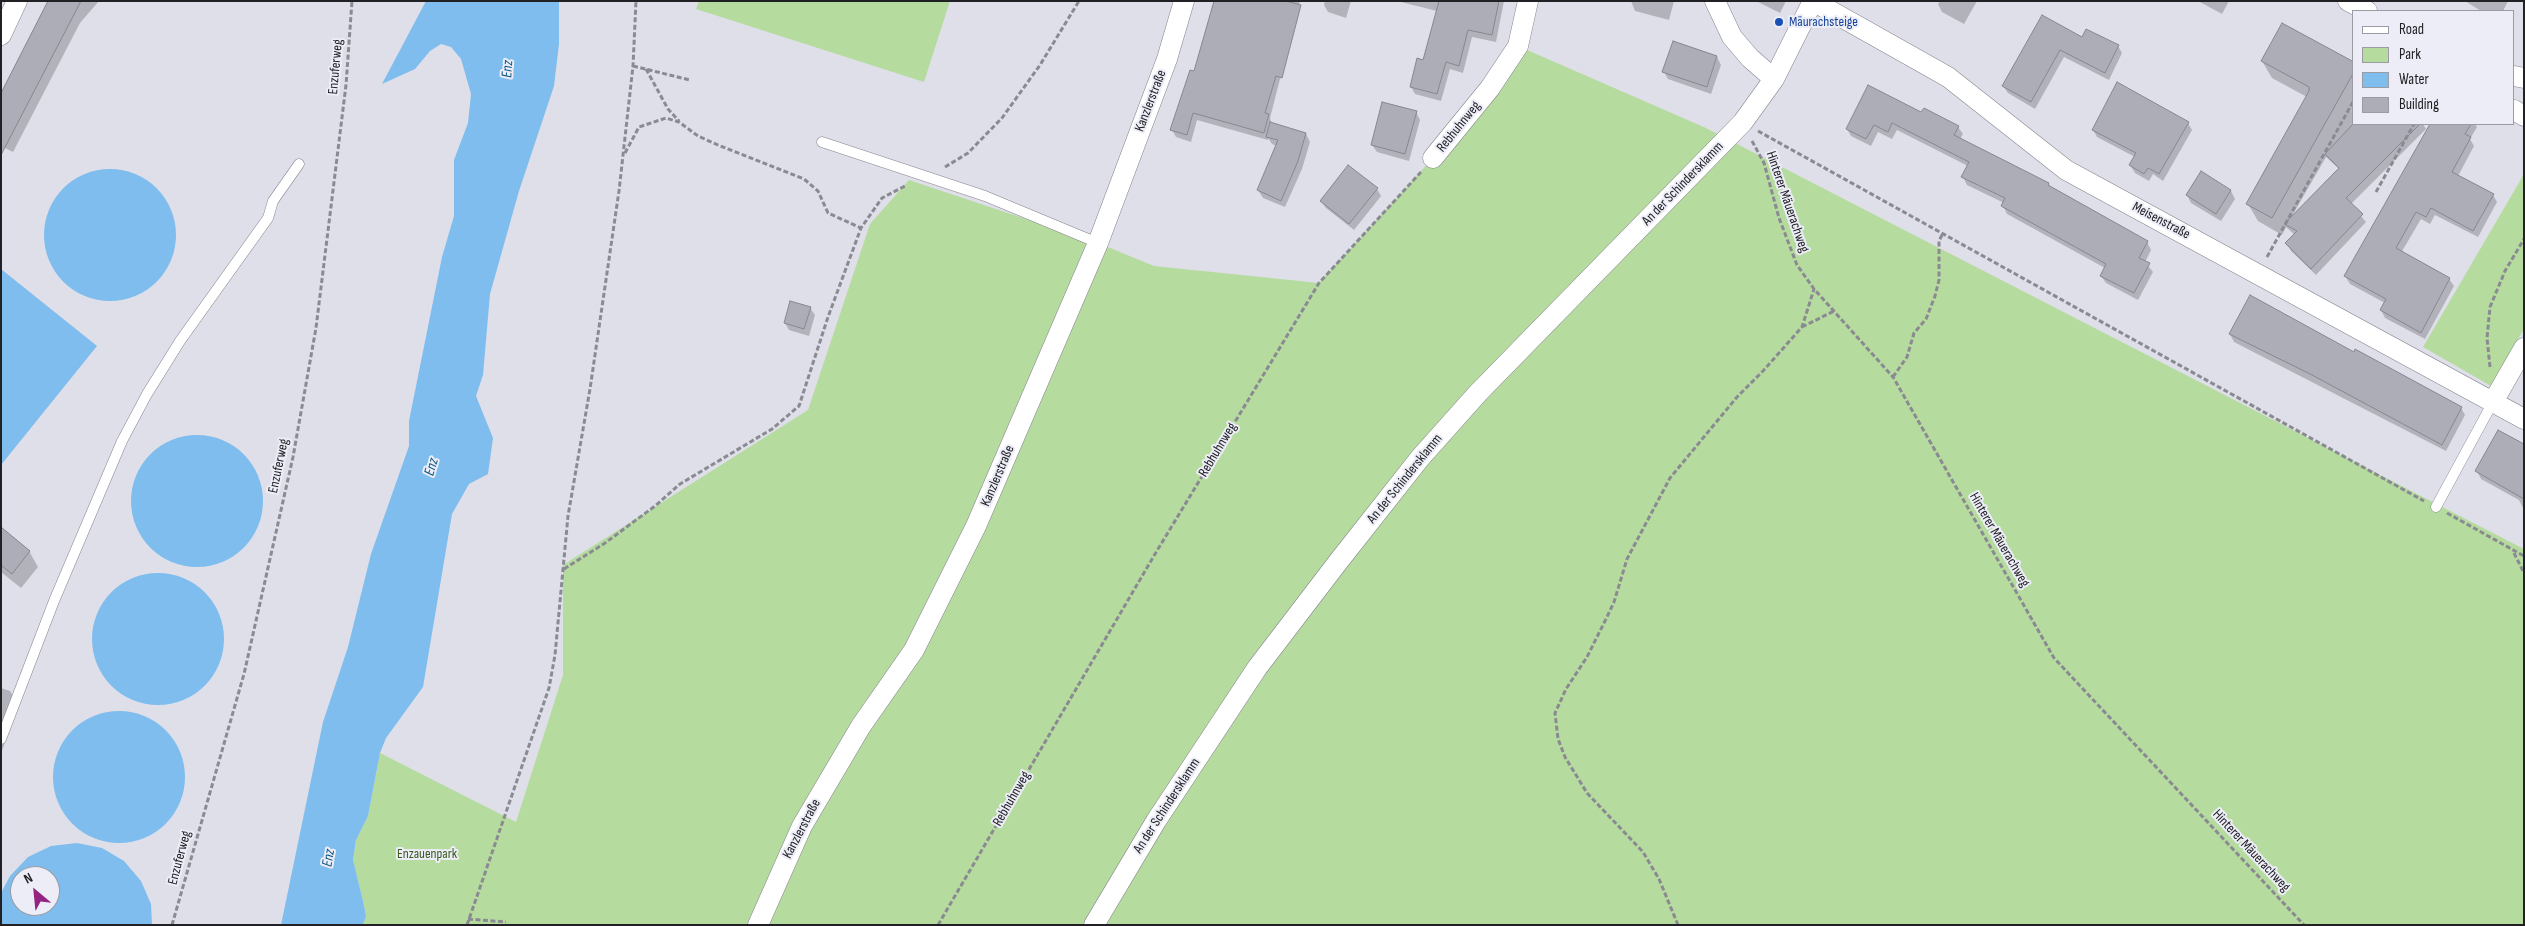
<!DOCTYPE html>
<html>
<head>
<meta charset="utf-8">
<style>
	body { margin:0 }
	#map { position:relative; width:2525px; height:926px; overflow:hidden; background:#dfdfea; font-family:"Sofia Sans Condensed",sans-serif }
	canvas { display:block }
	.frame { position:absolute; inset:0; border:2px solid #212125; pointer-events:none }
	.legend { position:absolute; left:2352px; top:10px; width:162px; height:115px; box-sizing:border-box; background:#ecedf7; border:1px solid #9b9ba3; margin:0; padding:6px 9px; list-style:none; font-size:15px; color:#212125 }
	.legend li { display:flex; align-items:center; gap:10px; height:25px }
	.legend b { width:25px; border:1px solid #9b9ba3 }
	.north { position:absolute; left:10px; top:866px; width:50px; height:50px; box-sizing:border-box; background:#ecedf7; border:1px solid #9b9ba3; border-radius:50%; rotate:332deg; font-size:14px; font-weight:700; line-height:20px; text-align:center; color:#212125 }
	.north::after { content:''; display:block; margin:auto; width:18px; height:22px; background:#942382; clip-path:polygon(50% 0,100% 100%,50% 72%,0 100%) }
</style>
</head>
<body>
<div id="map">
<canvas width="2525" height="926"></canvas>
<div class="frame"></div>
<ul class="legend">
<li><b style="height:6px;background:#fff"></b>Road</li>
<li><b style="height:14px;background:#b6db9e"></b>Park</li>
<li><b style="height:14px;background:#7ebded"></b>Water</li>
<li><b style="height:14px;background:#acadb7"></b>Building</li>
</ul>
<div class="north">N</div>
</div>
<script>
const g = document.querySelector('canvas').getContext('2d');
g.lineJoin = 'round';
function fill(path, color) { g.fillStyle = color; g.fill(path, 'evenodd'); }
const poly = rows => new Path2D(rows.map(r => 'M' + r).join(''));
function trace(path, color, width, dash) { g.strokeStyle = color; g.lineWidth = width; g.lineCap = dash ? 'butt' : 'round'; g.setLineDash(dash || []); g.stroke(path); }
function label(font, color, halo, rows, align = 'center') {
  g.font = font + ' "Sofia Sans Condensed",sans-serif'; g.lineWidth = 4; g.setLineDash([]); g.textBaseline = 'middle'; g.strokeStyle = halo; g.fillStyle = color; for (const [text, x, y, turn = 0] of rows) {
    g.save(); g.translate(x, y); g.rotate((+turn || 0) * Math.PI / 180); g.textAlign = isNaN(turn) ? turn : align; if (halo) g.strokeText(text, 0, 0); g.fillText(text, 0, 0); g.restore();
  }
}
fill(poly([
	[699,1,950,1,924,82,696,9],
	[1518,46,1706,128,2524,549,2524,925,363,925,366,916,363,901,353,860,356,840,368,816,380,753,516,822,563,675,563,565,808,410,870,224,909,180,1098,243,1154,266,1319,283,1433,158],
	[2524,174,2524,329,2491,386,2423,347]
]), '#b6db9e');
fill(poly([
	[426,1,559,1,559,44,554,86,519,191,490,294,483,375,476,396,493,438,488,474,469,484,452,514,423,687,386,738,380,753,368,816,356,840,353,860,363,901,366,916,363,925,281,925,323,722,348,647,371,554,409,446,409,421,442,257,454,216,454,160,468,123,471,94,461,59,451,47,441,44,430,51,415,69,382,84],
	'44 235a66 66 0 1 1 132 0a66 66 0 1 1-132 0Z',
	[1,269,97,346,1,465],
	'131 501a66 66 0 1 1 132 0a66 66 0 1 1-132 0Z',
	'92 639a66 66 0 1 1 132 0a66 66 0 1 1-132 0Z',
	'53 777a66 66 0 1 1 132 0a66 66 0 1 1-132 0Z',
	[77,843,102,848,124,861,141,881,151,904,152,925,1,925,1,893,10,876,28,857,51,846],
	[20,876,50,876,50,906,20,906]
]), '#7ebded');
fill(poly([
	[50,1,99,1,80,23,13,152,1,146],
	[1216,1,1300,1,1270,118,1272,124,1306,134,1310,142,1302,169,1285,207,1263,198,1258,190,1277,146,1272,144,1268,138,1268,140,1197,120,1191,142,1176,137,1172,130,1195,73],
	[1325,1,1351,1,1346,18,1328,12,1324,5],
	[1397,1,1504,1,1496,42,1472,37,1463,73,1450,69,1441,101,1415,94,1411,87,1424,62,1437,11],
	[1631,1,1674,1,1669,20,1635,11],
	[1756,1,1786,1,1780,13],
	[1940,1,1977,1,1964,24,1942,12,1938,4],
	[2198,1,2229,1,2222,14],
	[2465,1,2508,1,2503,11,2481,11],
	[2042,17,2082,39,2118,46,2122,53,2109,80,2064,57,2035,109,2008,93,2003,86],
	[1717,57,1721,65,1711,94,1668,79,1664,72],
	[2262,61,2354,63,2354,107,2351,111,2354,110,2354,124,2423,124,2426,129,2351,204,2366,222,2316,275,2291,251,2287,243,2295,235,2286,227,2282,235,2258,221,2248,204,2307,97,2272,78],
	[2326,157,2339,169,2292,216],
	[1416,112,1420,120,1409,161,1377,152,1372,145],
	[1922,114,1958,127,1963,134,1960,139,2049,184,2051,188,2147,242,2151,250,2145,262,2153,272,2138,300,2106,283,2101,276,2105,268,2007,214,2003,206,2004,203,1967,185,1963,177,1968,166,1897,130,1892,139,1878,132,1871,146,1851,136,1847,129],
	[2188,123,2192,130,2163,181,2153,174,2149,181,2135,173,2130,165,2135,157,2097,137,2093,130],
	[2431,124,2475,124,2477,127,2470,139,2474,146,2458,176,2493,195,2497,202,2478,237,2435,215,2430,224,2421,219,2401,253,2449,279,2454,286,2425,339,2385,318,2381,310,2385,303,2350,284,2345,276],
	[2201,173,2231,191,2235,199,2221,221,2191,203,2187,195],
	[1377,189,1381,196,1354,230,1326,208,1321,201],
	[810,308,815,315,809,336,789,330,785,323],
	[2230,334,2354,354,2461,408,2465,415,2446,451,2234,342],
	[2524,445,2524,510,2519,500,2481,479,2477,471],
	[1,529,29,551,38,567,21,588,1,572],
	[1,688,10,691,19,706,1,753]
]), '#0003');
const building = poly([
	[48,1,81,1,1,155,1,93,48,1],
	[1214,1,1286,1,1301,5,1282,78,1276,76,1265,113,1269,114,1264,133,1193,113,1187,135,1170,130,1190,70,1194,71,1214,1],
	[1439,1,1499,1,1492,35,1468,30,1459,66,1446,62,1437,94,1410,87,1417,58,1423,60,1439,1],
	[2042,15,2082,37,2086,29,2119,45,2105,73,2060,50,2031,102,2002,86,2042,15],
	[2282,23,2354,62,2354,72,2272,218,2246,204,2309,91,2309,87,2261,61,2282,23],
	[1673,41,1717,56,1707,87,1662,72,1673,41],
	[2117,82,2189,122,2159,174,2148,168,2144,174,2129,165,2136,153,2092,130,2117,82],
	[1868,85,1921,112,1924,108,1959,126,1954,135,2049,183,2048,185,2148,241,2139,258,2150,263,2134,293,2100,276,2106,264,2001,206,2005,198,1961,177,1969,162,1892,123,1888,132,1874,125,1866,139,1846,129,1868,85],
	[1382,102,1417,111,1405,154,1371,145,1382,102],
	[1270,122,1306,133,1298,161,1281,201,1257,190,1278,140,1266,137,1270,122],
	[2353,124,2420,124,2346,198,2363,214,2311,269,2285,243,2297,231,2284,224,2339,168,2325,154,2353,124],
	[2430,124,2471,124,2465,134,2471,137,2452,172,2494,194,2473,231,2431,208,2426,217,2416,212,2396,248,2450,278,2421,333,2380,310,2386,299,2344,276,2430,124],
	[1348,165,1378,188,1349,224,1320,201,1348,165],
	[2201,171,2231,190,2216,214,2186,195,2201,171],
	[2250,295,2354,352,2355,349,2462,407,2442,445,2312,375,2229,334,2250,295],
	[790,301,811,307,804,329,784,323,790,301],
	[2498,430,2524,444,2524,499,2475,471,2498,430],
	[1,527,30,551,12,574,1,565,1,527]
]);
fill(building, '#acadb7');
trace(building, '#85868f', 1);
const service = poly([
	[822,142,985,196,1098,243],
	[2436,507,2493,402],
	[1,739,54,601,122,441,147,394,180,341,268,218,273,201,299,164]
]);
const minor = poly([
	[1715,1,1732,37,1750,58,1774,79],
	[1813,1,1948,77,2066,170,2524,419],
	[2348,1,2367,11],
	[1,35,17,1],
	[2514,76,2524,78],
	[2514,110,2524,116],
	[1433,158,1490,88,1518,46,1528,1],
	[2493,402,2524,348],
	[758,925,802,826,861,726,914,650,976,526,1098,243,1167,59,1184,1],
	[1094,925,1156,821,1257,668,1338,562,1420,458,1478,393,1743,122,1774,79,1813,1]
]);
trace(service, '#84848e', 11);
trace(minor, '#84848e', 21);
trace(poly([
	[633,66,690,80],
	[646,69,668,109,679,121],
	[1758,131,2424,501],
	[1752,141,1764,163,1779,218,1797,265,1814,289,1893,377,2054,658,2304,925],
	[625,153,639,127,666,118,679,122,698,136,718,145,804,179,818,191,828,213,861,228],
	[945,167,968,153,1002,118,1040,65,1079,1],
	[2376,192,2414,124],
	[2267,257,2354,100],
	[1802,327,1834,311],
	[2490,367,2487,338,2490,307,2505,271,2524,239],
	[1893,377,1907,357,1914,333,1926,319,1935,296,1939,280,1939,241,1942,235],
	[2447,513,2524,556],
	[2514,553,2524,573],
	[564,569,605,543,655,506,680,484,772,429,799,406,828,317,861,228,882,198,907,185],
	[468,919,506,922],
	[172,925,244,674,293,457,316,328,346,85,352,1],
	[467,925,549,688,555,655,568,516,590,389,619,191,633,66,636,1],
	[938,925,1155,554,1319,283,1421,172],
	[1678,925,1659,879,1643,852,1587,793,1565,757,1558,739,1555,713,1566,689,1587,657,1605,621,1614,602,1627,559,1670,478,1737,397,1763,371,1802,327,1814,289]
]), '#8a8a92', 3, [5, 2.5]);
trace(service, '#fff', 10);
trace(minor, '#fff', 20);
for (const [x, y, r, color] of [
	[1779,22,5,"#1a4fb4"]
]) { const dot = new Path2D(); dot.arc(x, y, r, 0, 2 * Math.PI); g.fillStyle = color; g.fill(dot); trace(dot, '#ecedf7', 2); }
label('14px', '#164399', '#ecedf7', [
	["Mäurachsteige",1789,22]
], 'left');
label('14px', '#212125', '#ecedf7', [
	["Enzuferweg",336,67,-85],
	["Kanzlerstraße",1151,101,-69],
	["Rebhuhnweg",1459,127,-51],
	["An der Schindersklamm",1683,184,-46],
	["Hinterer Mäuerachweg",1787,202,71],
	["Meisenstraße",2161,221,28],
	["Rebhuhnweg",1218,450,-59],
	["Enzuferweg",279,466,-78],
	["Kanzlerstraße",998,476,-67],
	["An der Schindersklamm",1405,479,-51],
	["Hinterer Mäuerachweg",1999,540,60],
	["Rebhuhnweg",1012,799,-60],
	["An der Schindersklamm",1167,806,-57],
	["Kanzlerstraße",802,829,-62],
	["Hinterer Mäuerachweg",2251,851,47],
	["Enzuferweg",180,858,-75]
]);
label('14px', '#385a1b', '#ecedf7', [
	["Enzauenpark",427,854]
]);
label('italic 15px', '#0c5784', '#ecedf7', [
	["Enz",508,69,-87],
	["Enz",432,467,-73],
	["Enz",329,858,-80]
]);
</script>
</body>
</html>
